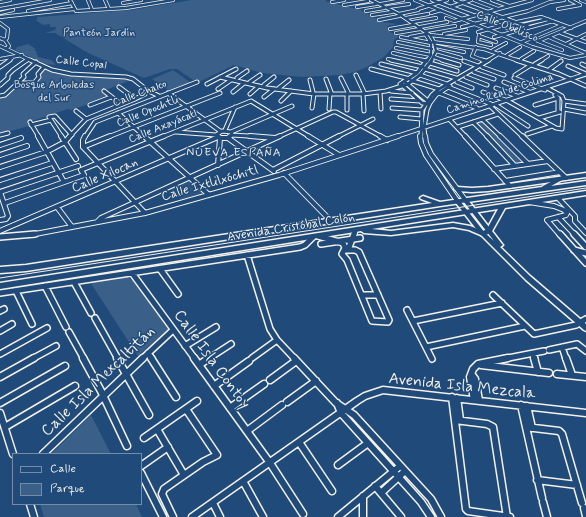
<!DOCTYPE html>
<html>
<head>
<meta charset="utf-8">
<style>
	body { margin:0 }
	#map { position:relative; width:586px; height:517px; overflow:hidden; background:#1f4a7a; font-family:Mynerve,sans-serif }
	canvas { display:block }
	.legend { position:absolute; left:12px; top:453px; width:130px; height:52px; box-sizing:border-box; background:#1f4a7a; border:1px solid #748da6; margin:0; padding:5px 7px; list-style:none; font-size:12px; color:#f4f1e8 }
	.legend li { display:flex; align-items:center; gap:8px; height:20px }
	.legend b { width:20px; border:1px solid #748da6 }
</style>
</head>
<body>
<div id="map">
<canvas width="586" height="517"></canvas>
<ul class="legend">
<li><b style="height:5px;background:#1f4a7a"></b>Calle</li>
<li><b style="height:11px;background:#3a5f88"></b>Parque</li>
</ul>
</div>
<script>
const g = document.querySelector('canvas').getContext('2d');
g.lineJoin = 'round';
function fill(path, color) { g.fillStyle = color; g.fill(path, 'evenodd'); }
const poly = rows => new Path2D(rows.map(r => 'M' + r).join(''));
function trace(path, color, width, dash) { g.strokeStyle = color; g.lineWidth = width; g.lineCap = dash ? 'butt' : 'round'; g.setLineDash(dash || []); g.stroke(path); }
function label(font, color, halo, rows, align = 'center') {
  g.font = font + ' Mynerve,sans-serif'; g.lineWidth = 3; g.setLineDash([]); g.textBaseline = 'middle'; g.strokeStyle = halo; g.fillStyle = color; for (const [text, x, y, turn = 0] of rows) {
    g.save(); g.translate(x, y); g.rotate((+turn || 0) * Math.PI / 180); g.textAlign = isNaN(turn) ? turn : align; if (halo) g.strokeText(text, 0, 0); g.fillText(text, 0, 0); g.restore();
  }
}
fill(poly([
	[189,181,203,194,181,200,170,189]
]), '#2d5581');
fill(poly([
	[191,0,327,0,325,1,361,10,382,22,398,24,387,26,390,32,398,36,398,37,394,40,393,47,384,57,367,67,355,72,341,75,301,77,262,73,234,65,199,82,193,80,177,69,170,69,144,78,88,53,55,33,45,33,55,30,56,27,50,27,50,24,43,25,35,20,37,20,37,17,132,10],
	[28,44,36,49,34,50,36,51,38,57,51,60,56,65,46,64,15,50,17,47],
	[46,68,56,71,126,78,131,80,103,91,109,97,71,110,68,109,29,122,29,126,0,134,0,96,5,96,17,84,35,83,41,77,41,74],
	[173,70,191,83,170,91,152,79],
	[482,120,523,162,515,163,476,122],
	[124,276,134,280,169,328,138,356,90,282],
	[91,415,111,454,51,454],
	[40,504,136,504,142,517,44,517]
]), '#3a5f88');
const streetFar4 = poly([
	[70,0,76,11,126,8,173,0],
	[88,0,92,10],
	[105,0,109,9],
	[371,0,399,14,430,35,434,42,436,51,431,61],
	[415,0,532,47,570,58,586,55],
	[432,0,473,15],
	[455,0,529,27],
	[474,0,498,9],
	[492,0,509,6],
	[570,0,580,5],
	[581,0,586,2],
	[0,2,10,0],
	[332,2,344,0],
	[123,3,141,0],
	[381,4,403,0],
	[344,5,368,1],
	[357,7,376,4],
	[388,7,409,4],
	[450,7,471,0],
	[0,9,50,0],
	[418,9,447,0],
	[558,9,580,5],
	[28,11,72,3],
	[366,11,384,8],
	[0,13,13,10],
	[431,13,441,10],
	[399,14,418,10],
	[372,15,392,12],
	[0,17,74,9],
	[406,18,428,14],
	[446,18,454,21,532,0],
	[379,20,399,16],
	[487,20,532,38],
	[413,22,436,18],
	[517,22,541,17,571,28],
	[0,23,8,29,7,38,5,40],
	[523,25,548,19],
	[420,27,447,22],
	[462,27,528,11,550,2,564,0],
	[390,29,413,25],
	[426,31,455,26],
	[478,32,515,22],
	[396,33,420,29],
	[561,33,586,42],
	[444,34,466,30],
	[426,35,431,43,431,55,427,61],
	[430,35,468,39],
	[479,35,478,42,491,45],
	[479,36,496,42],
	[401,37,431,43,433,42],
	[410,37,426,34],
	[494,37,553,21],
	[549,37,586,53],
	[0,38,5,40,9,46,7,48],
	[538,41,586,21],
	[538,41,562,50],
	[398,42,432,49],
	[433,42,484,49,519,61],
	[522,42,562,25],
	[566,44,586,34],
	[0,46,32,61],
	[436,46,464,52],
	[476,47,472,56,485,61],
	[396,48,431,55],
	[493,50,506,43],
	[436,51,461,58],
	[393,53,426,61],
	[507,55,520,47],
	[434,57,445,61],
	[0,59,22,55],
	[388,59,395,61],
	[521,59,534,51],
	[8,61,12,58],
	[26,61,28,59],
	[487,61,500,53],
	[540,61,548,56]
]);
const streetFar3 = poly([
	[30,60,52,70,71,74,126,77,133,79,147,90,159,96],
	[391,60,423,67],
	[421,60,427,61],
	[442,60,459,65],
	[482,60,486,61],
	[516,60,559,74,586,86],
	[464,61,478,66],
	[430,63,457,71],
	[381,64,417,73],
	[535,64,542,60],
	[582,64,586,66],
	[568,66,584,73],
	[0,67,10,60],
	[482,67,504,75],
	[371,69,410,79],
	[425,69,456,78],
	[550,69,561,61],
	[474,72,494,79],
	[356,75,364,92],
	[420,75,447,84],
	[515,75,531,65],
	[220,77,267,88,314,94,363,94,386,91,408,84,420,75,432,60],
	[466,77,487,85],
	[237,78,247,71],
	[341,78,348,92],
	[514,78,545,90],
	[326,79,331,92],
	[310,80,313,92],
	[413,81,439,89],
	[250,82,260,75],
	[457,82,472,88],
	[504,82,529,92],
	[17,83,34,83,39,77,38,74,44,67],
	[406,83,429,102],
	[207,84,236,69],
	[400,84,417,73,427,60],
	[0,85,8,78,8,75,13,70,27,60],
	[264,85,274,77],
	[402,85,422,103,428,104],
	[119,87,135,99],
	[448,87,491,104],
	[279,88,289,80],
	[496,88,517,96],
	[218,89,231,80],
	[104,91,121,104],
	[391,91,412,93],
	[233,92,244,83],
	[380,92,381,109],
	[483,92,508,101],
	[168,93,220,131],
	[439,93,477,108],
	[250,94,259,86],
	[347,94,347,110],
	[363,94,364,111],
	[555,95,558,98,558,112],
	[0,96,5,95,24,77,23,74,36,62],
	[264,97,274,89],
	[391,99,420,101],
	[281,101,291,91],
	[508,101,556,128,562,129,564,101,562,96,547,88],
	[564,101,586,104],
	[90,105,111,97],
	[496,105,528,126],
	[535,105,558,98],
	[491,107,523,137],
	[312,108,314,94],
	[392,108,422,110],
	[329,109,330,94],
	[564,109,586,113],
	[76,111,86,119],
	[118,113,145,137],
	[400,117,421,119],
	[539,118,560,112],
	[482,119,501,137],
	[450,120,466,137],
	[30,122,39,137],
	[473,122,488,137],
	[31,125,51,120],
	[458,127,498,114],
	[225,130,235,107],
	[176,132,216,135],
	[231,132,292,106],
	[527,134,552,126],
	[0,135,8,133],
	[232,135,264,137],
	[62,137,49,117,55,116,72,135],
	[69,137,86,119,135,99,145,94,147,90],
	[85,137,95,122,197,82],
	[108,137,220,93],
	[162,137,251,101,310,137],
	[219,137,216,135,222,131,231,132,232,135,229,137],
	[278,137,333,112,336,112,382,137],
	[337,137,373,119],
	[395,137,586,74],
	[421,137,422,110,432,95,439,89,489,60],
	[425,137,424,128,427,110,430,103,436,95,450,86]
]);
const streetFar2 = poly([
	[38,136,64,182],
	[61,136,76,159],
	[144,136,209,195],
	[218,136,220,138,228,138,230,136],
	[250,136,275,138],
	[308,136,339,155],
	[380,136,387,140],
	[420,136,421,143,426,155,458,202],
	[425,136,426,143,431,154,466,201],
	[465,136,510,186],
	[487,136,514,165],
	[500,136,527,163],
	[522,136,566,178],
	[228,138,274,171],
	[0,145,21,138],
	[83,147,110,136],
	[83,147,83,140,85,136],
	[83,147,145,213],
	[0,155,27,146],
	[218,165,220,138],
	[0,167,46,152,65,142,70,136],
	[494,169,548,161],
	[273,170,339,136],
	[284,173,331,221],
	[0,180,52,163],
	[505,181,560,172],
	[0,192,78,166],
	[0,192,8,216,6,219,0,220],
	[558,198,575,216,575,221,586,233],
	[529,202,554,206,564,210,567,213,566,215,547,220,560,235],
	[5,203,84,175,81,170,164,136],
	[57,207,72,227],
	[558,217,575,235],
	[97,222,101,218,280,136],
	[0,231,218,137],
	[30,235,145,213,279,175,398,136],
	[354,235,356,230]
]);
const streetFar1 = poly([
	[560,234,586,263],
	[574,234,586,247],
	[318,236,343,243,346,250],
	[0,237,35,234],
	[321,244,360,238],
	[344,250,355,250,359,252,389,320,388,322,372,321,347,260,342,254,344,250],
	[348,250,354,234],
	[574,250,586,253],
	[247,255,270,329,277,340,295,359],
	[160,269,178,294],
	[132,273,195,359],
	[74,282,91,313],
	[45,286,66,327],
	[16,291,32,324],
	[0,293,300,247,305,245,313,237],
	[362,295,378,295],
	[493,295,534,334,576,325,586,319],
	[407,310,432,359],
	[0,311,4,309],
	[95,318,118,359],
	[413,321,502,303],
	[0,331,12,324],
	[69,332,84,359],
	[185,346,216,327],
	[426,347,525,326],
	[562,347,566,359],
	[549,350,577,344,586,351],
	[148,353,152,359],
	[533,353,535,359],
	[0,354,47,328],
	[252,358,277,340],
	[32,359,56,346],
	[142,359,173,330],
	[208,359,231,344],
	[503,359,544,351]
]);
const street = poly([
	[83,358,101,391,127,446],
	[117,358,149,415],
	[151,358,176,397],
	[194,358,270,463,303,514],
	[294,358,336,403,354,415,431,499,441,517],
	[534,358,538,372],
	[566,358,572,375],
	[199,365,209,358],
	[481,365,549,373],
	[557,374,586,377],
	[472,375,475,379,479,400],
	[0,377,34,358],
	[270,380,296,361],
	[214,386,249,361],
	[452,397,466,509,468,511,510,517],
	[457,398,460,420],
	[474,400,470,377,473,369,478,364,508,358],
	[287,402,316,381],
	[0,403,65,366],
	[337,403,341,413,421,502,431,517],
	[521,405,542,498],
	[527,406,532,428],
	[230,408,264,384],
	[0,413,13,454],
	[455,420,487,424,493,427,507,517],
	[5,427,75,386],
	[526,427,559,431,562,434,582,503],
	[157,429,184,475],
	[247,431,282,405],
	[144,438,197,401],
	[299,442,332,491],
	[43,454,143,358],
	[338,465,368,443],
	[141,466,168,447],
	[141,473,163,517],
	[537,480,577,485],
	[243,481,263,517],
	[375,486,401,517],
	[381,493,405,471],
	[363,496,363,517],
	[543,502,547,517],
	[213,503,220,517],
	[30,504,34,517],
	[584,508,586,516],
	[173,517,162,494,164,489,203,462,217,455,186,409],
	[192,517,357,401,365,396,383,390,586,413],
	[338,517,400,466]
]);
const secondary = poly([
	[586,173,586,177,488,191,472,192,457,191,454,189,457,187,472,188,488,187,586,173],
	[466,199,468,200,502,244,503,245,500,247,530,276,586,324,586,331,584,330,526,280,481,235,456,203,455,202,456,201,460,201,485,233,494,241,464,202,463,201,464,200,466,199]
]);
const primary = poly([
	[562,176,564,177,564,179,551,186,586,181,586,185,440,206,26,271,0,273,0,267,26,265,432,203,421,199,420,198,421,197,423,196,440,202,542,187,543,186,562,176],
	[586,191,586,195,505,208,491,233,483,236,469,230,453,227,391,235,364,233,361,231,0,289,0,283,586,191],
	[498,209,487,229,483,231,470,226,453,223,391,231,372,229,498,209]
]);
trace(streetFar4, '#f4f1e8', 4);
trace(streetFar3, '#f4f1e8', 5);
trace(streetFar2, '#f4f1e8', 6);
trace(streetFar1, '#f4f1e8', 8);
trace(street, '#f4f1e8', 9);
trace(secondary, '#f4f1e8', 3);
trace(primary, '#f4f1e8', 3);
trace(streetFar4, '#1f4a7a', 2.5);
trace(streetFar3, '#1f4a7a', 3);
trace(streetFar2, '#1f4a7a', 4);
trace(streetFar1, '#1f4a7a', 5);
trace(street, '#1f4a7a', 6);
fill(secondary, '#1f4a7a');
fill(primary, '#1f4a7a');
trace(poly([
	[0,278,586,188]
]), '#f4f1e8', 1);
label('11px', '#f4f1e8', '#1f4a7a', [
	["Calle Obelisco",507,27,22],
	["Calle Copal",81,63,7],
	["Calle Chalco",140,94,-21],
	["Camino Real de Colima",500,94,-18],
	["Calle Opochtli",148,112,-22],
	["Calle Axayácatl",163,127,-22]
]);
label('11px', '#e1e2de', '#1f4a7a', [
	["Panteón Jardín",99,34],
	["Bosque Arboledas",54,86],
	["del Sur",54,99]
]);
g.letterSpacing = '1px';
label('12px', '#f4f1e8', '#1f4a7a', [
	["NUEVA ESPAÑA",234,153]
]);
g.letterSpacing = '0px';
label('13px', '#f4f1e8', '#1f4a7a', [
	["Calle Xilocan",105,176,-23],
	["Calle Ixtlilxóchitl",210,184,-16],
	["Avenida Cristóbal Colón",291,228,-9]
]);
label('16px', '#f4f1e8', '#1f4a7a', [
	["Calle Isla Contoy",211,360,54],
	["Calle Isla Mexcaltitán",99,382,-44],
	["Avenida Isla Mezcala",462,387,6]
]);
</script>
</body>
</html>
